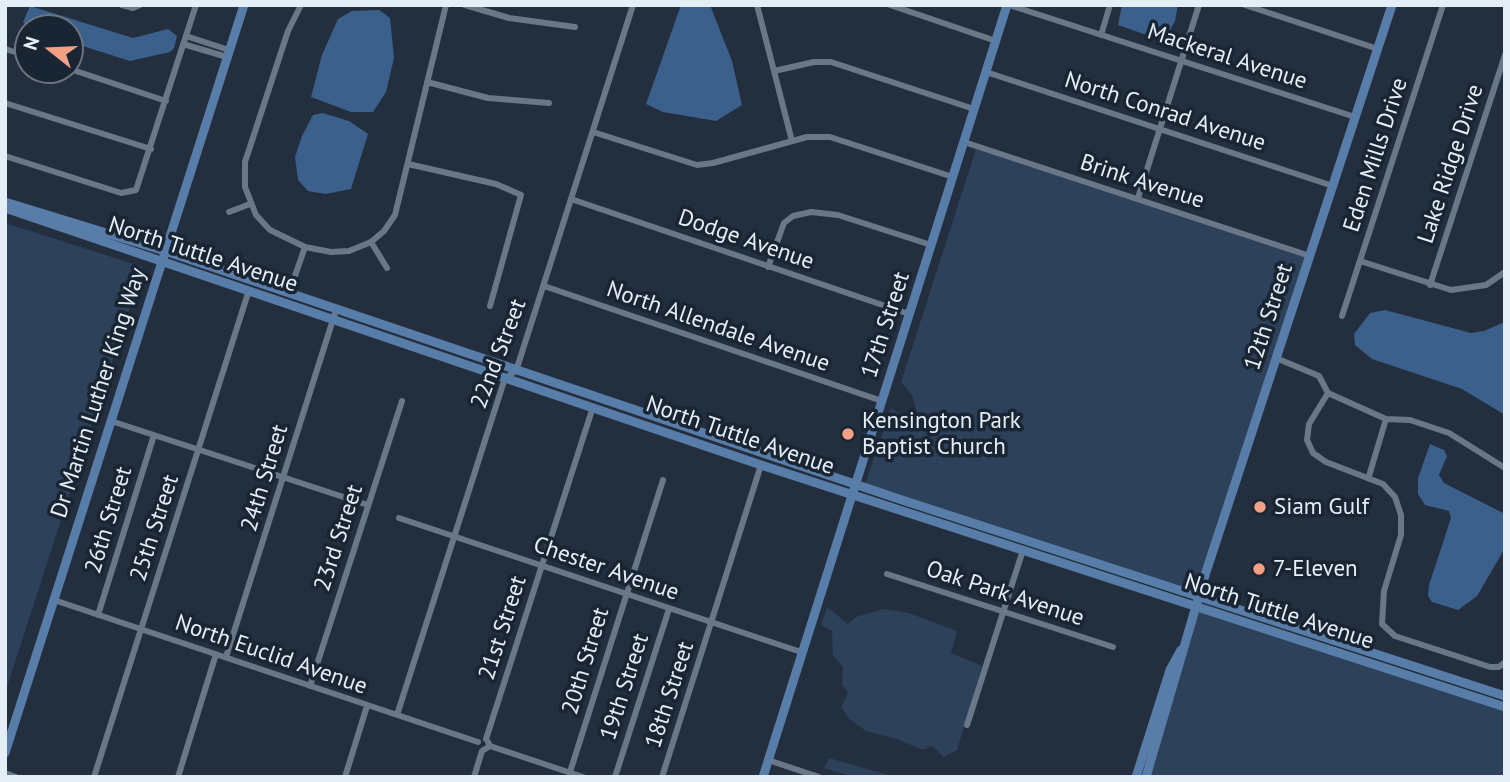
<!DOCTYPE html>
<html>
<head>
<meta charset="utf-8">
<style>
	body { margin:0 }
	#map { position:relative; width:1510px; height:782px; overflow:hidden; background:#232f3e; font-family:"PT Sans",sans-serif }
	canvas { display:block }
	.frame { position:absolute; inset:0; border:7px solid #e5edf7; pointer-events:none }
	.north { position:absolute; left:14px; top:14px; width:70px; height:70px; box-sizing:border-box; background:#192533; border:2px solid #6b7581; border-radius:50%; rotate:288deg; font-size:19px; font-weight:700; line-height:28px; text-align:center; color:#e5edf7 }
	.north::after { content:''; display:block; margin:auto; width:24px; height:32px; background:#f39f85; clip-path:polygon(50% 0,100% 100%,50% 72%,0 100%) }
</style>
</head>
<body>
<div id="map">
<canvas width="1510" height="782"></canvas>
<div class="frame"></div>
<div class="north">N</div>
</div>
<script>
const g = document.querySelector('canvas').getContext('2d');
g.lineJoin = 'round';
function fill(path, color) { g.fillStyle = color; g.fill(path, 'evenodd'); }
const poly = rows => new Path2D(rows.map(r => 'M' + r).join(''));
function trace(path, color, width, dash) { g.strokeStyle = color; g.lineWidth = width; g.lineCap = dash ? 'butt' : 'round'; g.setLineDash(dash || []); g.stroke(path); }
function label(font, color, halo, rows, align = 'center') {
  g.font = font + ' "PT Sans",sans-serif'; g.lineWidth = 7; g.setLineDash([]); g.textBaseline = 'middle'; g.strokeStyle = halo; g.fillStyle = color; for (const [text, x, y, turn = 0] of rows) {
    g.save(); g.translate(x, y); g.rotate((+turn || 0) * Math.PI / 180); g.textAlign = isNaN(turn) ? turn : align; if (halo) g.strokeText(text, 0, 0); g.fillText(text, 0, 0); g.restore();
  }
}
fill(poly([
	[976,149,1306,257,1197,591,865,484,891,408,912,421,917,413,912,395,901,382],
	[5,223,143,267,5,693],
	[827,607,848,624,856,617,883,609,909,613,957,631,951,653,982,666,957,750,944,757,932,746,923,750,897,739,866,731,849,719,841,707,848,693,842,685,843,667,833,656,832,631,821,625],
	[1198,610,1505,710,1505,777,1150,777],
	[829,758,895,777,853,777,824,768]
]), '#2d415b');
fill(poly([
	[681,5,710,5,732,61,742,105,716,121,663,112,646,104],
	[1122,5,1178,5,1175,21,1164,41,1118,25],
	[30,6,133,38,168,29,177,36,174,48,170,52,130,61,70,42,70,28,28,28,23,22],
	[379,10,390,18,394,58,386,92,373,112,351,112,311,97,322,55,338,19,352,11],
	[323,113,349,121,368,134,351,189,326,194,308,191,298,180,295,157,302,136,313,115],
	[1385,310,1471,333,1484,331,1505,322,1505,415,1462,389,1372,359,1355,345,1354,334,1370,313],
	[1430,444,1444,450,1447,456,1439,475,1444,483,1505,514,1505,548,1477,596,1458,610,1432,602,1428,596,1429,585,1451,518,1449,511,1425,505,1418,494,1418,478]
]), '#3b608c');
trace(poly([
	[122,5,133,8,140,5],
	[301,5,288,31,245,162,245,187,256,215,270,230,305,247,331,252,349,251,371,242,384,231,395,215,446,5],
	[465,5,509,18,575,27],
	[757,5,792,141],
	[890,5,996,41],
	[1009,5,1355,117],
	[1245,5,1378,49],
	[1101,35,1110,5],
	[186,36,229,50],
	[183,44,227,57],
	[5,49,28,56],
	[70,69,166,101],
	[774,71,814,62,831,62,974,109],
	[986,72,1333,186],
	[427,82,488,98,549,103],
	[5,103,151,149],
	[593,132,697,165,713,163,807,137,830,137,953,177],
	[964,142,1310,256],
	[5,156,121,193,136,190,196,5],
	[408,164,496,184,521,195,490,306],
	[1138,198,1199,5],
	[571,199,909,314],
	[229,212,250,204],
	[371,242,387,268],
	[1360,261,1451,290,1486,285,1505,272],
	[768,267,784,223,793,216,811,212,838,215,931,245],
	[1430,285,1505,55],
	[544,286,882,401],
	[289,293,305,247],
	[1342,316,1443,5],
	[1276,358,1319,376,1328,393,1386,419,1410,420,1449,433,1505,468],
	[1328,393,1309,424,1307,440,1313,453,1326,462,1383,484,1395,497,1401,515,1401,535,1384,591,1382,624,1395,636,1490,667,1499,667,1505,662],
	[111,421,368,505],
	[1369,476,1386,419],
	[399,518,801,652],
	[887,574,1113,647],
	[54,600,478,742],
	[98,615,154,435],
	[226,657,336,310],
	[310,686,402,401],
	[397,715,505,378,516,371,633,5],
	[967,725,1023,550],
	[486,739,593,407],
	[490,746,583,777],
	[768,760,819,777],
	[570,772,663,480],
	[5,773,16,777],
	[94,777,249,290],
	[178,777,216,654],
	[345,777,367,706],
	[474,777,482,751,490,746,488,742],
	[615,777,669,609],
	[662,777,761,465]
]), '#697789', 6);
trace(poly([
	[5,202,165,251,902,500,1505,696],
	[5,208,761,465,1505,707],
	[5,753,244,5],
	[763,777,1007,5],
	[1136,777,1170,670,1181,650],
	[1146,777,1206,572,1392,5]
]), '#587da8', 9);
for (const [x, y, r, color] of [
	[848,434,7,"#f39f85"],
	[1260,507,7,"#f39f85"],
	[1259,569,7,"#f39f85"]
]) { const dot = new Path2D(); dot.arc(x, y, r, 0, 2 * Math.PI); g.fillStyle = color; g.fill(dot); trace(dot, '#192533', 2.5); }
label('23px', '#e5edf7', '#192533', [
	["Mackeral Avenue",1227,57,18],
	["North Conrad Avenue",1165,112,18],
	["Eden Mills Drive",1376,155,-72],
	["Lake Ridge Drive",1451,164,-72],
	["Brink Avenue",1142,182,18],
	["Dodge Avenue",746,240,19],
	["North Tuttle Avenue",203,255,18],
	["12th Street",1269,317,-72],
	["17th Street",886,325,-72],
	["North Allendale Avenue",718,327,19],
	["22nd Street",499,354,-69],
	["Dr Martin Luther King Way",99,393,-72],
	["North Tuttle Avenue",740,436,19],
	["24th Street",265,478,-73],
	["26th Street",109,520,-73],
	["25th Street",155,528,-72],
	["23rd Street",339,538,-72],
	["Chester Avenue",606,569,19],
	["Oak Park Avenue",1005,594,18],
	["North Tuttle Avenue",1279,612,18],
	["21st Street",503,628,-72],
	["North Euclid Avenue",271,655,19],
	["20th Street",586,661,-73],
	["19th Street",625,687,-72],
	["18th Street",670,695,-72]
]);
label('23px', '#e5edf7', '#192533', [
	["Kensington Park",862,421],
	["Baptist Church",862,447],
	["Siam Gulf",1274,507],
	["7-Eleven",1273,569]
], 'left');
</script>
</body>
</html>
